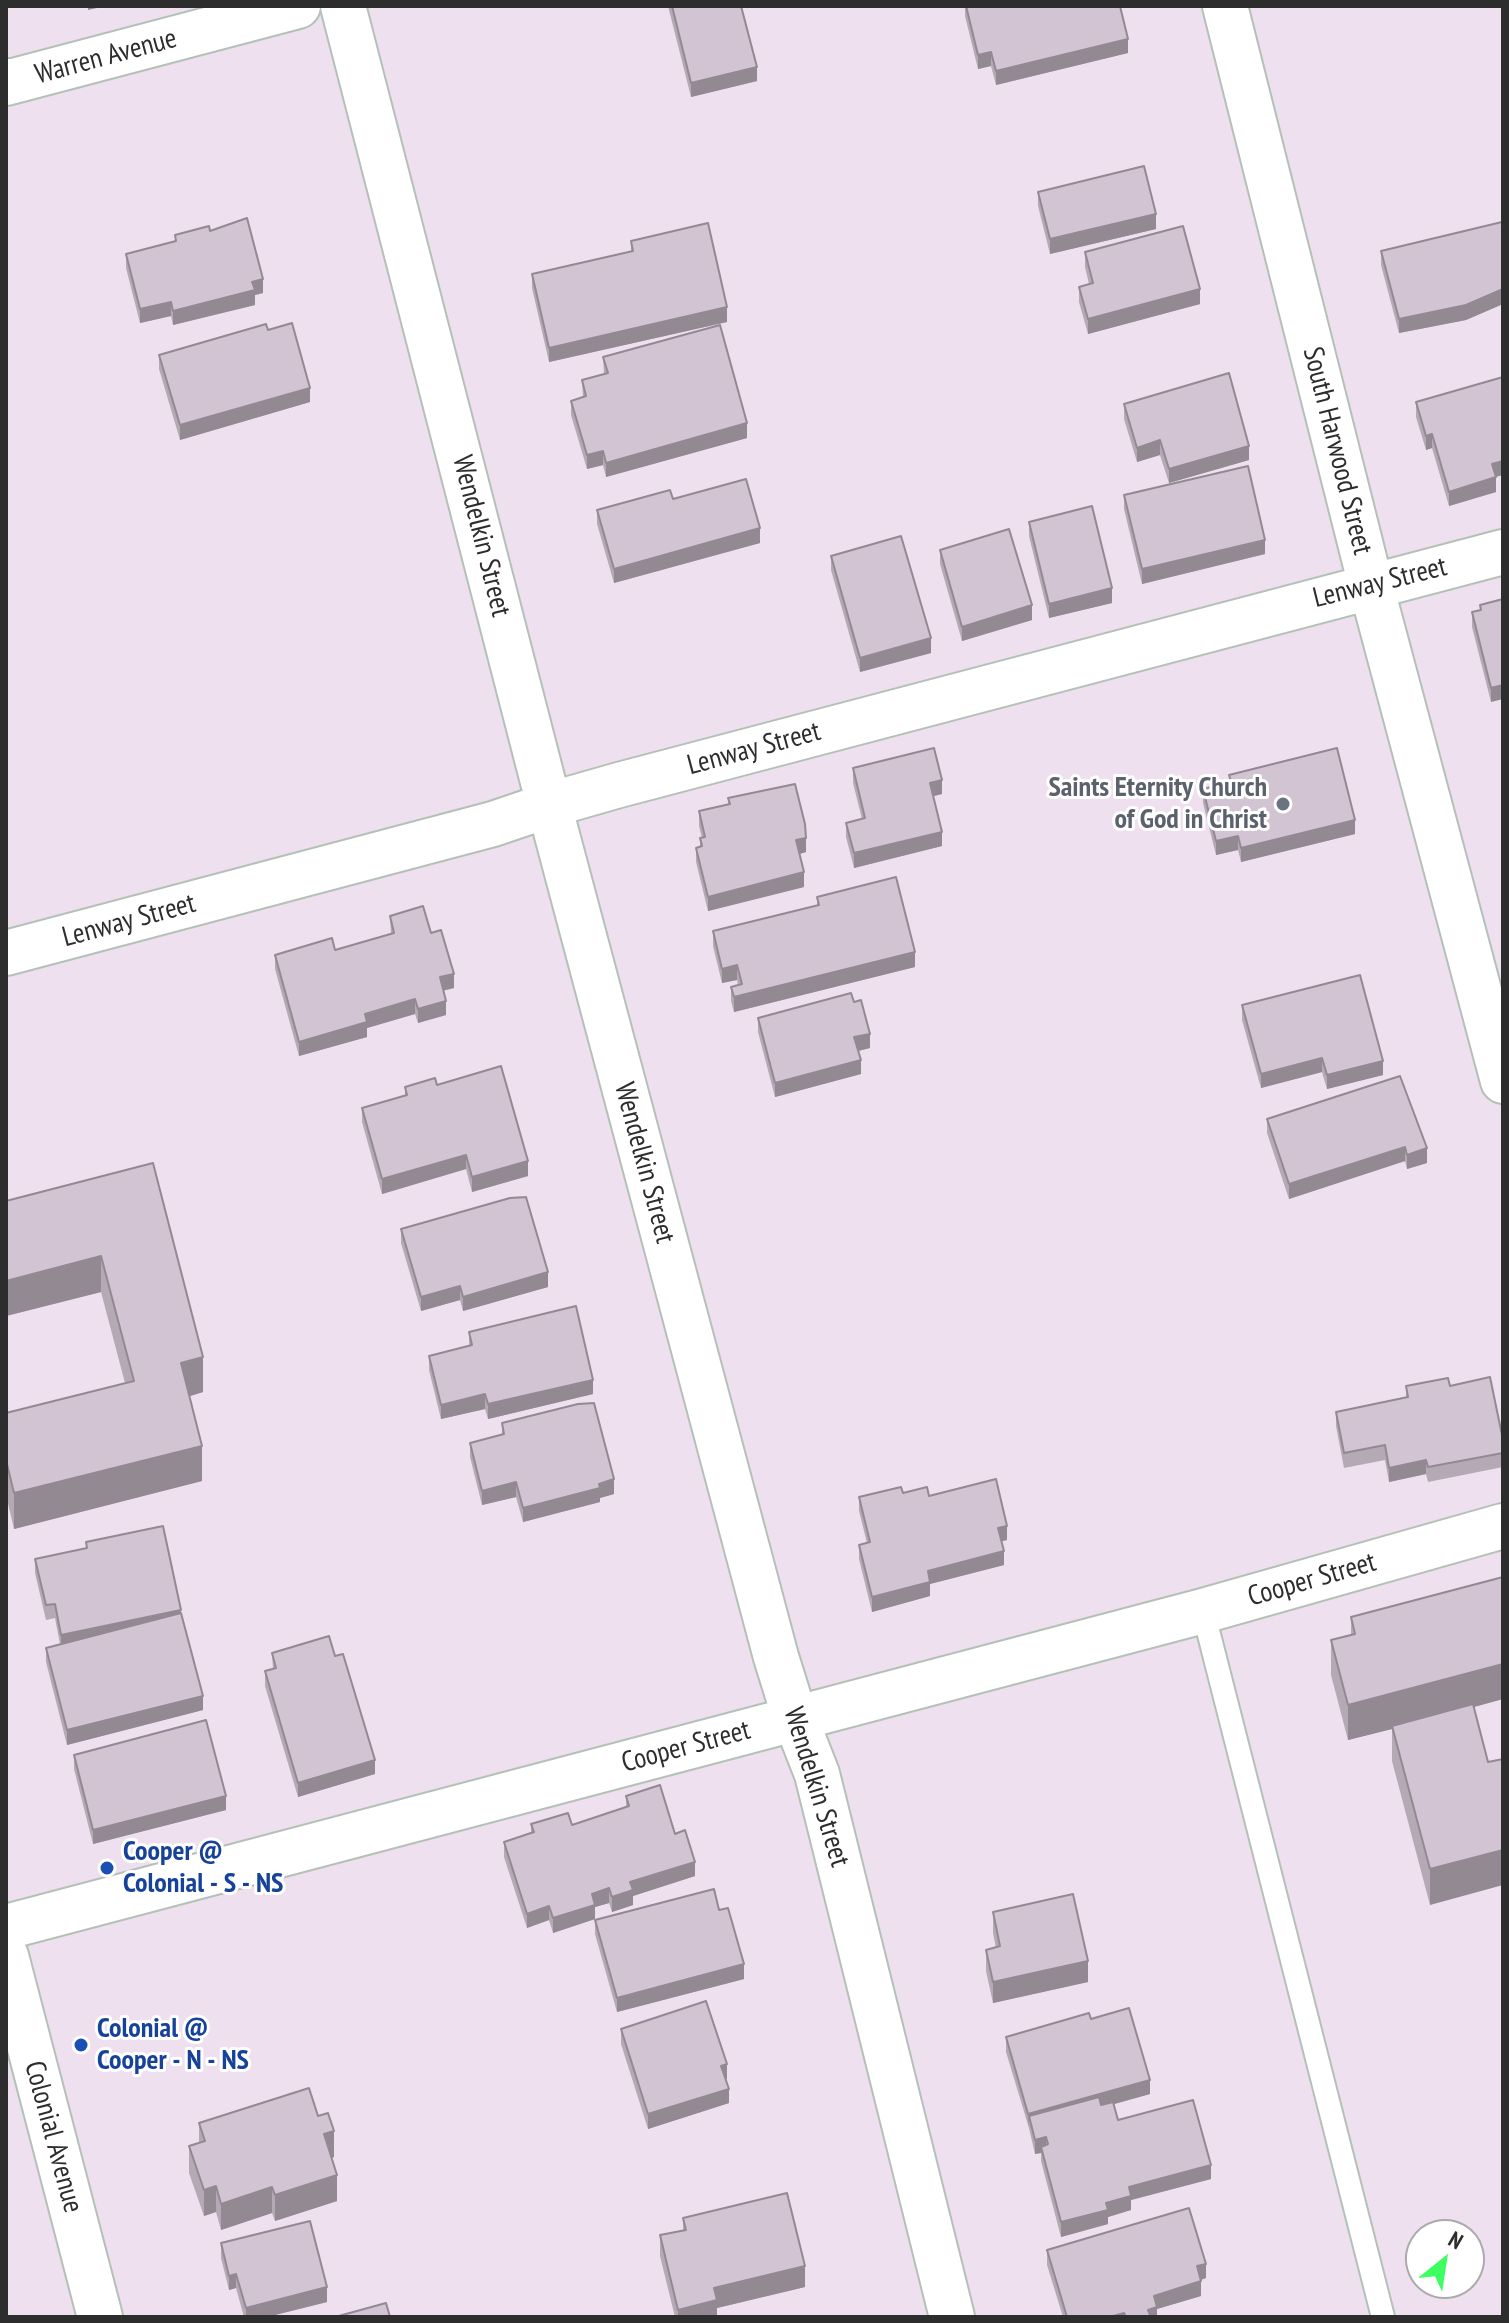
<!DOCTYPE html>
<html>
<head>
<meta charset="utf-8">
<style>
	body { margin:0 }
	#map { position:relative; width:1509px; height:2323px; overflow:hidden; background:#eee0ef; font-family:"PT Sans Narrow",sans-serif }
	canvas { display:block }
	.frame { position:absolute; inset:0; border:8px solid #2d2d2d; pointer-events:none }
	.north { position:absolute; left:1405px; top:2219px; width:80px; height:80px; box-sizing:border-box; background:#fff; border:2px solid #ababab; border-radius:50%; rotate:30deg; font-size:22px; font-weight:700; line-height:32px; text-align:center; color:#2d2d2d }
	.north::after { content:''; display:block; margin:auto; width:28px; height:36px; background:#3dff61; clip-path:polygon(50% 0,100% 100%,50% 72%,0 100%) }
</style>
</head>
<body>
<div id="map">
<canvas width="1509" height="2323"></canvas>
<div class="frame"></div>
<div class="north">N</div>
</div>
<script>
const g = document.querySelector('canvas').getContext('2d');
g.lineJoin = 'round';
const poly = rows => new Path2D(rows.map(r => 'M' + r).join(''));
function trace(path, color, width, dash) { g.strokeStyle = color; g.lineWidth = width; g.lineCap = dash ? 'butt' : 'round'; g.setLineDash(dash || []); g.stroke(path); }
function fill(path, color) { g.fillStyle = color; g.fill(path, 'evenodd'); }
function label(font, color, halo, rows, align = 'center') {
  g.font = font + ' "PT Sans Narrow",sans-serif'; g.lineWidth = 6; g.setLineDash([]); g.textBaseline = 'middle'; g.strokeStyle = halo; g.fillStyle = color; for (const [text, x, y, turn = 0] of rows) {
    g.save(); g.translate(x, y); g.rotate((+turn || 0) * Math.PI / 180); g.textAlign = isNaN(turn) ? turn : align; if (halo) g.strokeText(text, 0, 0); g.fillText(text, 0, 0); g.restore();
  }
}
const lane = poly([
	[1203,1611,1383,2317]
]);
const street = poly([
	[343,6,549,805,776,1657,795,1718,817,1774,952,2317],
	[1225,6,1371,586,1503,1081],
	[6,83,298,6],
	[6,953,493,824,549,805,619,785,1503,552],
	[6,1927,1203,1611,1503,1526],
	[6,1956,100,2317]
]);
const secondary = poly([
	[6,81,12,81]
]);
trace(lane, '#b3c1b6', 26);
trace(street, '#b3c1b6', 48);
trace(secondary, '#b3c1b6', 48);
trace(lane, '#fff', 22);
trace(street, '#fff', 44);
trace(secondary, '#fff', 44);
fill(poly([
	[668,6,741,6,757,81,691,97],
	[965,6,1120,6,1128,53,996,85,991,66,978,69,965,16],
	[1038,192,1156,229,1050,254,1038,206],
	[1503,226,1503,304,1466,320,1399,333,1381,265,1381,251],
	[210,231,263,293,255,295,255,305,173,325,171,316,140,323,126,268,126,254,175,241,175,235],
	[631,241,727,322,549,362,532,288,532,274,631,252],
	[1085,252,1200,304,1088,334,1079,302,1079,287,1089,284,1085,267],
	[268,330,310,402,180,440,159,369,159,355],
	[603,357,747,438,606,477,603,465,587,469,571,415,571,401,583,397,582,380,604,374],
	[1416,402,1496,477,1496,492,1449,506,1432,448,1426,450,1416,417],
	[1124,404,1249,460,1169,483,1160,455,1137,462,1124,419],
	[1124,495,1265,554,1142,584,1124,509],
	[673,499,760,543,614,583,597,524,597,510],
	[1029,522,1112,603,1049,618,1029,536],
	[940,550,1032,620,962,641,940,564],
	[831,556,931,653,860,672,831,570],
	[1503,599,1491,702,1472,627,1472,612,1480,610,1480,605],
	[853,768,942,794,933,796,942,846,854,868,846,837,846,823,862,819,853,783],
	[1229,775,1355,834,1241,862,1238,850,1216,855,1203,803,1203,789,1229,782],
	[728,798,806,852,799,854,804,887,708,911,696,862,696,848,700,847,700,838,702,838,699,826,699,811,728,805],
	[817,897,915,967,734,1012,731,1001,731,987,738,985,737,980,722,983,713,946,713,931,817,905],
	[390,916,431,933,454,988,443,991,446,1015,418,1023,415,1014,367,1028,367,1037,299,1056,275,969,275,955,335,950,391,934],
	[854,1002,870,1048,858,1051,861,1074,775,1097,758,1032,758,1018],
	[1242,1005,1383,1075,1327,1089,1322,1072,1261,1088,1242,1020],
	[1400,1076,1427,1163,1407,1169,1405,1161,1289,1199,1267,1133,1267,1119],
	[437,1085,528,1176,472,1192,466,1169,382,1194,362,1122,362,1108,405,1095,405,1087],
	[153,1163,203,1392,189,1396,202,1481,14,1529,6,1495,6,1413,125,1383,101,1292,6,1316],
	[401,1229,548,1287,463,1311,460,1300,421,1311,401,1243],
	[469,1332,593,1394,488,1419,485,1409,441,1419,429,1370,429,1356,469,1346],
	[1406,1386,1450,1386,1503,1440,1503,1467,1428,1482,1426,1474,1389,1482,1385,1460,1344,1468,1336,1426,1336,1412,1406,1397],
	[502,1423,614,1494,600,1498,600,1502,523,1522,516,1497,482,1505,470,1457,470,1443,502,1435],
	[903,1493,929,1496,1007,1540,1002,1541,1004,1565,930,1584,930,1596,872,1612,859,1559,859,1545,867,1543,859,1511,859,1497],
	[86,1542,181,1613,203,1710,67,1745,46,1662,46,1648,60,1644,55,1618,46,1620,35,1573,35,1559,86,1548],
	[1503,1577,1503,1699,1474,1707,1430,1905,1392,1761,1392,1729,1348,1740,1331,1675,1331,1640,1351,1635,1351,1617],
	[272,1653,335,1656,375,1774,298,1797,265,1686,265,1671,273,1669],
	[74,1755,226,1810,93,1844,74,1769],
	[626,1796,675,1834,695,1876,633,1896,633,1905,612,1912,609,1903,595,1907,595,1919,553,1933,549,1920,527,1928,504,1857,504,1842,531,1833,531,1824,572,1825,626,1807],
	[719,1910,744,1979,617,2012,595,1934,595,1920],
	[993,1912,1088,1982,993,2003,986,1971,986,1950,996,1948,993,1933],
	[1091,2019,1150,2094,1114,2104,1118,2120,1211,2179,1131,2200,1131,2210,1108,2217,1108,2224,1061,2237,1041,2161,1041,2153,1035,2154,1029,2128,1006,2052,1006,2037],
	[621,2029,727,2079,725,2079,729,2103,648,2129,621,2044],
	[318,2116,334,2157,332,2158,337,2201,275,2221,272,2213,221,2230,216,2212,204,2216,189,2173,189,2146,199,2143,199,2123],
	[683,2218,805,2287,717,2308,717,2317,675,2317,660,2256,660,2235,683,2230],
	[221,2243,327,2302,267,2317,244,2317,236,2288,229,2290,221,2258],
	[1047,2250,1206,2278,1201,2280,1201,2296,1157,2309,1157,2317,1063,2317,1047,2265]
]), '#b5a9b5');
fill(poly([
	[88,6,106,6,88,10],
	[1128,39,1128,53,996,85,996,71],
	[991,52,991,66,978,69,978,55],
	[757,67,757,81,691,97,691,83],
	[1156,214,1156,229,1050,254,1050,239],
	[263,279,263,293,255,295,255,305,173,325,173,311],
	[1200,289,1200,304,1088,334,1088,319],
	[1503,289,1503,304,1466,320,1399,333,1399,319],
	[171,302,171,316,140,323,140,309],
	[727,307,727,322,549,362,549,348],
	[310,388,310,402,180,440,180,425],
	[747,423,747,438,606,477,606,463],
	[1432,434,1432,448,1426,450,1426,436],
	[1160,440,1160,455,1137,462,1137,448],
	[1249,446,1249,460,1169,483,1169,469],
	[603,451,603,465,587,469,587,455],
	[1503,461,1503,475,1492,478,1492,464],
	[1496,477,1496,492,1449,506,1449,492],
	[760,528,760,543,614,583,614,569],
	[1265,540,1265,554,1142,584,1142,569],
	[1112,588,1112,603,1049,618,1049,604],
	[1032,605,1032,620,962,641,962,627],
	[931,638,931,653,860,672,860,658],
	[1503,685,1503,699,1491,702,1491,688],
	[942,780,942,794,930,797,930,783],
	[1355,820,1355,834,1241,862,1241,848],
	[942,832,942,846,854,868,854,853],
	[1238,836,1238,850,1216,855,1216,841],
	[806,838,806,852,796,855,796,840],
	[804,872,804,887,708,911,708,897],
	[915,952,915,967,734,1012,734,997],
	[737,965,737,980,722,983,722,969],
	[454,974,454,988,440,991,440,977],
	[415,999,415,1014,367,1028,367,1037,299,1056,299,1042,365,1014],
	[446,1001,446,1015,418,1023,418,1009],
	[870,1034,870,1048,854,1052,854,1037],
	[1322,1058,1322,1072,1261,1088,1261,1074],
	[861,1060,861,1074,775,1097,775,1083],
	[1383,1061,1383,1075,1327,1089,1327,1075],
	[1405,1147,1405,1161,1289,1199,1289,1184],
	[1427,1148,1427,1163,1407,1169,1407,1155],
	[466,1155,466,1169,382,1194,382,1179],
	[528,1161,528,1176,472,1192,472,1177],
	[101,1256,101,1292,6,1316,6,1281],
	[548,1272,548,1287,463,1311,463,1297],
	[460,1286,460,1300,421,1311,421,1297],
	[203,1357,203,1392,181,1399,181,1363],
	[593,1380,593,1394,488,1419,488,1404],
	[485,1394,485,1409,441,1419,441,1405],
	[202,1446,202,1481,14,1529,14,1493],
	[1426,1460,1426,1474,1389,1482,1389,1468],
	[614,1479,614,1494,600,1498,600,1502,523,1522,523,1508],
	[516,1482,516,1497,482,1505,482,1491],
	[1007,1526,1007,1540,998,1542,998,1528],
	[1004,1551,1004,1565,930,1584,930,1596,872,1612,872,1597,928,1571],
	[181,1610,181,1625,61,1649,61,1635],
	[1503,1664,1503,1699,1393,1729,1392,1726,1392,1729,1348,1740,1348,1705],
	[203,1696,203,1710,67,1745,67,1730],
	[375,1760,375,1774,298,1797,298,1783],
	[226,1796,226,1810,93,1844,93,1830],
	[1503,1850,1503,1885,1430,1905,1430,1869],
	[695,1862,695,1876,633,1896,633,1905,612,1912,612,1897,630,1882],
	[609,1888,609,1903,595,1907,595,1919,553,1933,553,1918,592,1894],
	[549,1906,549,1920,527,1928,527,1914],
	[1088,1961,1088,1982,993,2003,993,1982],
	[744,1964,744,1979,617,2012,617,1998],
	[727,2064,727,2079,721,2080,721,2066],
	[1150,2080,1150,2094,1032,2127,1029,2116,1028,2128,1028,2114],
	[729,2089,729,2103,648,2129,648,2114],
	[334,2131,334,2157,324,2161,324,2134],
	[1046,2137,1046,2151,1041,2147,1041,2153,1035,2154,1035,2140],
	[1211,2165,1211,2179,1131,2200,1131,2210,1108,2217,1108,2224,1061,2237,1061,2222,1106,2203,1129,2187],
	[337,2175,337,2201,275,2221,275,2195],
	[216,2186,216,2212,204,2216,204,2190],
	[272,2187,272,2213,221,2230,221,2204],
	[1206,2264,1206,2278,1197,2281,1197,2266],
	[805,2266,805,2287,717,2308,717,2317,678,2317,678,2310,714,2288],
	[236,2274,236,2288,229,2290,229,2276],
	[1201,2281,1201,2296,1157,2309,1157,2317,1148,2317,1148,2310,1154,2296],
	[327,2287,327,2302,267,2317,246,2317,246,2308],
	[1124,2313,1124,2317,1110,2317]
]), '#938993');
const building = poly([
	[672,6,741,6,757,67,691,83,672,6],
	[966,6,1120,6,1128,39,996,71,991,52,978,55,966,6],
	[1144,166,1156,214,1050,239,1038,192,1144,166],
	[247,218,263,279,252,282,255,290,173,311,171,302,140,309,126,254,176,241,175,235,209,226,210,231,247,218],
	[1502,222,1503,226,1503,289,1466,305,1399,319,1381,251,1502,222],
	[708,223,727,307,549,348,532,274,633,251,631,241,708,223],
	[1183,226,1200,289,1088,319,1079,287,1093,283,1085,252,1183,226],
	[292,323,310,388,180,425,159,355,266,324,268,330,292,323],
	[720,325,747,423,606,463,603,451,587,455,571,401,586,396,582,380,608,373,603,357,720,325],
	[1229,373,1249,446,1169,469,1160,440,1137,448,1124,404,1229,373],
	[1503,377,1503,461,1492,464,1496,477,1449,492,1432,434,1426,436,1416,402,1503,377],
	[1248,466,1265,540,1142,569,1124,495,1248,466],
	[746,479,760,528,614,569,597,510,670,490,673,499,746,479],
	[1092,506,1112,588,1049,604,1029,522,1092,506],
	[1009,529,1032,605,962,627,940,550,1009,529],
	[901,536,931,638,860,658,831,556,901,536],
	[1503,599,1503,685,1491,688,1472,612,1481,610,1480,605,1503,599],
	[934,748,942,780,930,783,942,832,854,853,846,823,865,818,853,768,934,748],
	[1337,748,1355,820,1241,848,1238,836,1216,841,1203,789,1231,782,1229,775,1337,748],
	[795,784,805,824,806,838,796,840,804,872,708,897,696,848,702,846,700,838,705,837,699,811,730,804,728,798,795,784],
	[896,877,915,952,734,997,731,987,742,984,737,965,722,969,713,931,819,905,817,897,896,877],
	[423,906,431,933,441,930,454,974,440,977,446,1001,418,1009,415,999,365,1014,367,1022,299,1042,275,955,332,938,335,950,394,933,390,916,423,906],
	[1360,975,1383,1061,1327,1075,1322,1058,1261,1074,1242,1005,1360,975],
	[851,993,854,1002,861,1000,870,1034,854,1037,861,1060,775,1083,758,1018,851,993],
	[501,1066,528,1161,472,1177,466,1155,382,1179,362,1108,407,1095,405,1087,435,1078,437,1085,501,1066],
	[1400,1076,1427,1148,1407,1155,1405,1147,1289,1184,1267,1119,1400,1076],
	[153,1163,203,1357,181,1363,202,1446,14,1493,6,1460,6,1413,134,1381,101,1256,6,1281,6,1201,153,1163],
	[526,1197,548,1272,463,1297,460,1286,421,1297,401,1229,510,1198,526,1197],
	[576,1306,593,1380,488,1404,485,1394,441,1405,429,1356,472,1345,469,1332,576,1306],
	[1490,1377,1503,1440,1503,1453,1428,1467,1426,1460,1389,1468,1385,1445,1344,1453,1336,1412,1408,1397,1406,1386,1448,1378,1450,1386,1490,1377],
	[594,1403,614,1479,599,1484,600,1488,523,1508,516,1482,482,1491,470,1443,504,1434,502,1423,578,1404,594,1403],
	[996,1479,1007,1526,998,1528,1004,1551,928,1571,930,1582,872,1597,859,1545,870,1542,859,1497,901,1487,903,1493,927,1487,929,1496,996,1479],
	[163,1526,181,1610,61,1635,55,1604,46,1605,35,1559,87,1548,86,1542,163,1526],
	[1503,1577,1503,1664,1348,1705,1331,1640,1355,1634,1351,1617,1503,1577],
	[181,1613,203,1696,67,1730,46,1648,181,1613],
	[329,1636,335,1656,343,1654,375,1760,298,1783,265,1671,276,1668,272,1653,329,1636],
	[1473,1704,1488,1762,1503,1759,1503,1850,1430,1869,1392,1726,1473,1704],
	[206,1720,226,1796,93,1830,74,1755,206,1720],
	[660,1785,675,1834,685,1830,695,1862,630,1882,633,1890,612,1897,609,1888,592,1894,595,1905,553,1918,549,1906,527,1914,504,1842,534,1832,531,1824,568,1813,572,1825,629,1806,626,1796,660,1785],
	[714,1889,719,1910,728,1908,744,1964,617,1998,595,1920,714,1889],
	[1073,1894,1088,1961,993,1982,986,1950,1000,1946,993,1912,1073,1894],
	[706,2001,727,2064,721,2066,729,2089,648,2114,621,2029,706,2001],
	[1129,2008,1150,2080,1028,2114,1006,2037,1089,2013,1091,2019,1129,2008],
	[309,2088,318,2116,328,2113,334,2131,324,2134,337,2175,275,2195,272,2187,221,2204,216,2186,204,2190,189,2146,205,2141,199,2123,309,2088],
	[1099,2097,1101,2105,1113,2102,1118,2120,1193,2100,1211,2165,1129,2187,1131,2196,1106,2203,1108,2210,1061,2222,1041,2147,1048,2144,1046,2137,1035,2140,1029,2116,1099,2097],
	[787,2193,805,2266,714,2288,717,2300,678,2310,660,2235,686,2230,683,2218,787,2193],
	[1189,2208,1206,2264,1197,2266,1201,2281,1154,2296,1157,2307,1148,2310,1151,2317,1126,2317,1124,2313,1110,2317,1067,2317,1047,2250,1189,2208],
	[310,2221,327,2287,246,2308,236,2274,229,2276,221,2243,310,2221],
	[386,2303,390,2317,335,2317,386,2303]
]);
fill(building, '#d2c4d2');
trace(building, '#938993', 2);
for (const [x, y, r, color] of [
	[1283,804,8,"#6b7280"],
	[107,1868,8,"#1a4fb4"],
	[81,2045,8,"#1a4fb4"]
]) { const dot = new Path2D(); dot.arc(x, y, r, 0, 2 * Math.PI); g.fillStyle = color; g.fill(dot); trace(dot, '#fff', 3); }
label('28px', '#2d2d2d', '#fff', [
	["Warren Avenue",106,57,-15],
	["South Harwood Street",1337,451,76],
	["Wendelkin Street",481,536,76],
	["Lenway Street",1380,583,-14],
	["Lenway Street",754,749,-15],
	["Lenway Street",129,921,-15],
	["Wendelkin Street",644,1163,75],
	["Cooper Street",1312,1580,-16],
	["Cooper Street",686,1747,-15],
	["Wendelkin Street",816,1787,73],
	["Colonial Avenue",53,2137,75]
]);
label('bold 28px', '#5b616d', '#fff', [
	["Saints Eternity Church",1267,788],
	["of God in Christ",1267,820]
], 'right');
label('bold 28px', '#164399', '#fff', [
	["Cooper @",123,1852],
	["Colonial - S - NS",123,1884],
	["Colonial @",97,2029],
	["Cooper - N - NS",97,2061]
], 'left');
</script>
</body>
</html>
